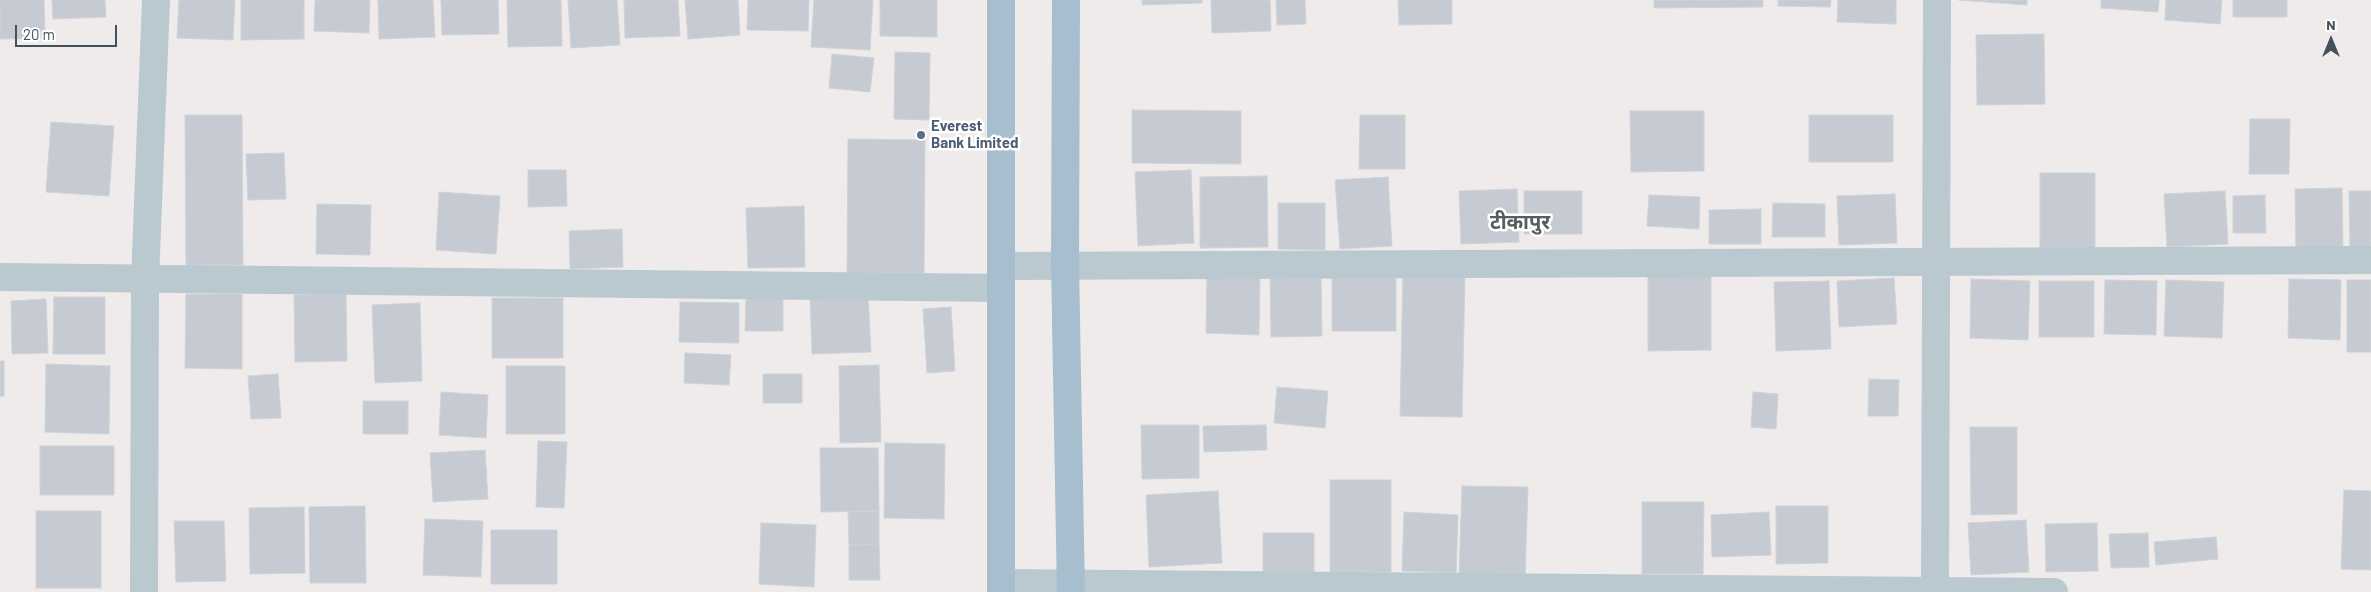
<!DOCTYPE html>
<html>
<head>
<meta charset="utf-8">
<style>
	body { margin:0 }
	#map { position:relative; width:2371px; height:592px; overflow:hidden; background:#efebeb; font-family:Barlow,sans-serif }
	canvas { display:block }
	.north { position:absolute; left:2306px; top:15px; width:50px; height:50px; -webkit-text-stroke:4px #fff; paint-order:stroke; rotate:0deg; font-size:14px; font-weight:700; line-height:20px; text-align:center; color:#42515a }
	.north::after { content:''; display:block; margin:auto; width:18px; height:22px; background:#42515a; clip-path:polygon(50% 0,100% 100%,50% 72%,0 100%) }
	.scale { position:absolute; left:15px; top:25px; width:102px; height:22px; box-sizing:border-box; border:2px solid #42515a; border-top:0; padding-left:6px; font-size:15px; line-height:18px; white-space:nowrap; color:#42515a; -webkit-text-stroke:4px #fff; paint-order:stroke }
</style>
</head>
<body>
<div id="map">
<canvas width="2371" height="592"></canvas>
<div class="north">N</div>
<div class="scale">20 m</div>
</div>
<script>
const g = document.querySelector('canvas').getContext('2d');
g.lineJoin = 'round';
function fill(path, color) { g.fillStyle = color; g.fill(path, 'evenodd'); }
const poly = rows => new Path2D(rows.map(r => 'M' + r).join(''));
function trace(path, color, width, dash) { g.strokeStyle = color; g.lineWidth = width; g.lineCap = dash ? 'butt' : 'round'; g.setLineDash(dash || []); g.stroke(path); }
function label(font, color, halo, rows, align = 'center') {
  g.font = font + ' Barlow,"Noto Sans Devanagari",sans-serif'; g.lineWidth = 5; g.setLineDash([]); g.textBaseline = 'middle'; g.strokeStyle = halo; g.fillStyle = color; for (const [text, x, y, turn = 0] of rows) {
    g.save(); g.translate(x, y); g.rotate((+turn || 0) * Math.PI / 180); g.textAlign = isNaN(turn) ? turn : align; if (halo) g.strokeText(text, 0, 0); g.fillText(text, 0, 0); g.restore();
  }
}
const building = poly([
	[0,0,44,0,45,38,0,39,0,0],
	[52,0,105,0,106,17,53,19,52,0],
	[179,0,235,0,233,40,177,38,179,0],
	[241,0,304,0,304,39,241,40,241,0],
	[315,0,370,0,369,33,314,31,315,0],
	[378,0,433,0,435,37,379,39,378,0],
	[441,0,498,0,499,34,442,35,441,0],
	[507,0,561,0,562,46,508,47,507,0],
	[568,0,617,0,620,45,571,48,568,0],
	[624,0,678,0,680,36,625,38,624,0],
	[685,0,738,0,740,35,688,39,685,0],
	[748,0,809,0,808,31,747,30,748,0],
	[814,0,873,0,870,50,811,47,814,0],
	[880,0,937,0,937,37,880,36,880,0],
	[1142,0,1202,0,1202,3,1142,5,1142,0],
	[1211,0,1270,0,1271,31,1212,33,1211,0],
	[1276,0,1305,0,1306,24,1277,25,1276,0],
	[1398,0,1452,0,1452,24,1399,25,1398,0],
	[1654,0,1763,0,1763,7,1654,8,1654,0],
	[1778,0,1831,0,1830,7,1778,6,1778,0],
	[1838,0,1896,0,1896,24,1837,22,1838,0],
	[1959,0,2027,0,2027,5,1959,0],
	[2101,0,2159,0,2158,12,2101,8,2101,0],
	[2166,0,2222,0,2220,24,2165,20,2166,0],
	[2233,0,2287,0,2287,17,2233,17,2233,0],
	[2044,34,2045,104,1977,105,1976,35,2044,34],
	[895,52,930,53,929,120,894,119,895,52],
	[832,54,874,58,870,92,829,88,832,54],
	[1132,110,1241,111,1241,164,1132,163,1132,110],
	[1630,111,1704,111,1704,171,1631,172,1630,111],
	[185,115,242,115,243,265,186,265,185,115],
	[1360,115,1405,115,1405,169,1359,169,1360,115],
	[1809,115,1893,115,1893,162,1809,162,1809,115],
	[2250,119,2290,119,2289,174,2249,174,2250,119],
	[51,122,114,126,109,196,46,192,51,122],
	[848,139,925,140,924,273,847,273,848,139],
	[284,153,286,199,248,200,246,154,284,153],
	[528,170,566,170,567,206,528,207,528,170],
	[1191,170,1194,243,1138,246,1135,172,1191,170],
	[2040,173,2095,173,2095,252,2040,251,2040,173],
	[1267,176,1268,247,1200,248,1200,177,1267,176],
	[1388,177,1392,246,1340,249,1335,180,1388,177],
	[2342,188,2343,250,2296,251,2295,189,2342,188],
	[1517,189,1519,242,1461,244,1459,191,1517,189],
	[1524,191,1582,191,1582,234,1524,234,1524,191],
	[2225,191,2228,244,2167,247,2164,194,2225,191],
	[2349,191,2371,191,2371,249,2350,249,2349,191],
	[439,192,500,196,496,254,436,250,439,192],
	[1895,194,1897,243,1839,245,1837,196,1895,194],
	[1649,195,1700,197,1699,229,1647,226,1649,195],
	[2265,195,2266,233,2233,233,2233,196,2265,195],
	[1278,203,1325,203,1325,250,1278,249,1278,203],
	[1773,203,1825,204,1825,237,1772,237,1773,203],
	[317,204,371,205,370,255,316,254,317,204],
	[804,206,805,267,748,268,746,208,804,206],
	[1761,209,1761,244,1709,244,1709,210,1761,209],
	[622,229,623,267,570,269,569,231,622,229],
	[1207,271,1260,272,1259,335,1206,333,1207,271],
	[1332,273,1396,273,1396,331,1332,331,1332,273],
	[1403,273,1465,274,1462,417,1400,416,1403,273],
	[1321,274,1322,336,1271,337,1270,276,1321,274],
	[1648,275,1711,275,1711,350,1648,351,1648,275],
	[1894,278,1897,324,1839,327,1837,281,1894,278],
	[1971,279,2030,281,2028,340,1970,338,1971,279],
	[2289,279,2341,280,2340,340,2288,338,2289,279],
	[2105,280,2157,281,2156,335,2104,334,2105,280],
	[2166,280,2224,282,2222,338,2164,336,2166,280],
	[2347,280,2371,280,2371,352,2347,352,2347,280],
	[1829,281,1831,349,1776,351,1774,282,1829,281],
	[2039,281,2094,281,2094,337,2039,337,2039,281],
	[868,293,871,352,812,354,810,295,868,293],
	[186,294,242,294,242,369,185,368,186,294],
	[346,294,347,361,295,362,294,295,346,294],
	[54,297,105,297,105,354,53,354,54,297],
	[746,297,783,297,783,331,745,331,746,297],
	[492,298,563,298,563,358,492,358,492,298],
	[46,299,48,353,12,354,11,301,46,299],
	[680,302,739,303,739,343,679,342,680,302],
	[420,303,422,381,375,383,372,305,420,303],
	[951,307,955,371,927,373,923,309,951,307],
	[685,353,731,355,729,385,684,383,685,353],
	[0,361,4,361,4,396,0,396,0,361],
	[46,364,110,366,109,434,45,432,46,364],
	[879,365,881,442,840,443,839,366,879,365],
	[506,366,565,366,565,434,506,434,506,366],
	[278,374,281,418,251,419,248,376,278,374],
	[763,374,802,374,802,403,763,403,763,374],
	[1869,379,1899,380,1898,416,1868,416,1869,379],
	[1277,387,1328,391,1325,428,1274,423,1277,387],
	[441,392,488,395,486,438,439,435,441,392],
	[1753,392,1778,394,1776,429,1751,427,1753,392],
	[363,401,408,401,408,434,363,434,363,401],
	[1141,425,1199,425,1199,478,1142,479,1141,425],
	[1266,425,1267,450,1204,452,1203,426,1266,425],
	[1970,427,2017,427,2017,514,1971,515,1970,427],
	[538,441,567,442,564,508,536,507,538,441],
	[885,443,945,444,944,519,884,518,885,443],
	[40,446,114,446,114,495,40,495,40,446],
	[820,448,878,448,879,511,821,512,820,448],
	[485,450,488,499,433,502,430,453,485,450],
	[1330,480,1391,480,1391,572,1330,572,1330,480],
	[1462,486,1528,487,1525,580,1459,578,1462,486],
	[2344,490,2371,491,2371,570,2341,569,2344,490],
	[1218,491,1222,563,1149,567,1146,495,1218,491],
	[1642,502,1704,502,1703,574,1642,574,1642,502],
	[365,506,366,583,310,583,309,507,365,506],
	[1776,506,1828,506,1828,563,1776,564,1776,506],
	[304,507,305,573,250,574,249,508,304,507],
	[36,511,101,511,101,588,36,588,36,511],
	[879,511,879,544,849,545,848,512,879,511],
	[1404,512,1458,515,1456,573,1402,571,1404,512],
	[1769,512,1771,555,1712,557,1711,515,1769,512],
	[425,519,483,521,481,577,423,575,425,519],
	[2026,520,2029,572,1971,575,1968,523,2026,520],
	[174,521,224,521,226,581,176,582,174,521],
	[761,523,816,525,814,587,759,584,761,523],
	[2097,523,2098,571,2046,572,2045,524,2097,523],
	[491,530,557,530,557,584,491,584,491,530],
	[1263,533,1314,533,1314,574,1263,574,1263,533],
	[2148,533,2149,567,2111,568,2109,534,2148,533],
	[2216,537,2218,559,2156,565,2154,542,2216,537],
	[879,544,880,580,849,580,849,545,879,544]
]);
fill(building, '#c6cad2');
trace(building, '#ced2d8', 1);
trace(poly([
	[1001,266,2371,260],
	[0,277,1001,288],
	[1001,583,2054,592],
	[144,592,145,280,156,0],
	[1935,592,1937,0]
]), '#bac8d0', 28);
trace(poly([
	[1066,0,1065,265,1071,592],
	[1001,592,1001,0]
]), '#a7bece', 28);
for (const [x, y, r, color] of [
	[921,135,5,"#5c6f8a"]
]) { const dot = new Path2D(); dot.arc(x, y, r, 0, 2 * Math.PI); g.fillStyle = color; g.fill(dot); trace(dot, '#fff', 2); }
label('bold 15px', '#4e5e75', '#fff', [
	["Everest",931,126],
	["Bank Limited",931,143]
], 'left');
label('bold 20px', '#575c61', '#fff', [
	["टीकापुर",1520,222]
]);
</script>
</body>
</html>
